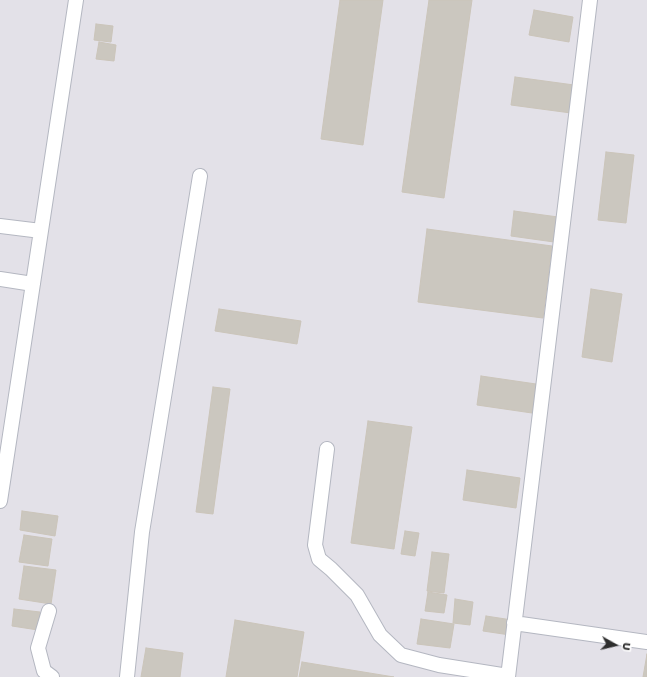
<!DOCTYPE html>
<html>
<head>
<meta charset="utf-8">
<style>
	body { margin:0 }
	#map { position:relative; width:647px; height:677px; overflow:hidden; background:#efe9e1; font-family:Poppins,sans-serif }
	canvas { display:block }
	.north { position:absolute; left:595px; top:625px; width:40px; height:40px; -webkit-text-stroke:3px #fff; paint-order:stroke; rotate:98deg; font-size:11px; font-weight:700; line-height:16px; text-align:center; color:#2e2e2e }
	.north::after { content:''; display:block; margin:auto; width:14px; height:18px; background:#2e2e2e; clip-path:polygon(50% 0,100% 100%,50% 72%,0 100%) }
</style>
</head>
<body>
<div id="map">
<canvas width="647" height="677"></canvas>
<div class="north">U</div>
</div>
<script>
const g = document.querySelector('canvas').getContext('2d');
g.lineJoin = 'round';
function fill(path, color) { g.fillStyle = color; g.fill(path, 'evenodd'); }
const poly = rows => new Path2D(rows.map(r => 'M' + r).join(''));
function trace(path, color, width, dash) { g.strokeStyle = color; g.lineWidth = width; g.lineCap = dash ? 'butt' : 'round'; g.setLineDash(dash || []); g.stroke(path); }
fill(poly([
	[0,0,647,0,647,677,0,677]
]), '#e3e1e8');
const building = poly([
	[340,0,383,0,363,145,321,139,340,0],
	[429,0,472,0,444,198,402,192,429,0],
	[534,10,573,17,569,42,529,35,534,10],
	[96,24,113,26,111,42,94,40,96,24],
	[99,42,116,45,114,61,96,59,99,42],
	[515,77,574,85,571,113,511,105,515,77],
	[606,152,634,155,626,223,598,220,606,152],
	[514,211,558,217,554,242,511,236,514,211],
	[427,229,552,246,543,318,418,302,427,229],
	[591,289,622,294,612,362,582,357,591,289],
	[219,309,301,321,297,344,215,331,219,309],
	[481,376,536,384,532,413,477,405,481,376],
	[213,387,230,389,213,514,196,512,213,387],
	[368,421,412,427,394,549,351,543,368,421],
	[467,470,520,478,516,508,463,500,467,470],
	[22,511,58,516,55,536,20,530,22,511],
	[405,531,419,533,415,556,401,554,405,531],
	[24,535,52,539,48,566,19,562,24,535],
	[432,552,449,554,444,593,427,591,432,552],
	[24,566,56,570,51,604,19,599,24,566],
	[428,592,447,595,444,613,425,611,428,592],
	[455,599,473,602,470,625,453,623,455,599],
	[14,609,40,612,38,630,12,626,14,609],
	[486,616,512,620,510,635,483,631,486,616],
	[421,619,454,624,450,648,417,644,421,619],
	[235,620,304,632,297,677,226,677,235,620],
	[146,648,183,653,180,677,141,677,146,648],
	[647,654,647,677,643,677,647,654],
	[302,662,394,677,299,677,302,662]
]);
fill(building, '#cbc7bf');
trace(building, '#cbc5ba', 1);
const minor = poly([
	[0,226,41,231],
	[0,279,33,284],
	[327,449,315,545,319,559,331,569,357,595,380,635,401,655,439,665,508,676],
	[0,501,76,0],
	[49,611,38,648,44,671,52,677],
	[514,623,647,642],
	[127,677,142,532,200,176],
	[508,677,590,0]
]);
trace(minor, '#b4b7c1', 16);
trace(minor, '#fff', 14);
</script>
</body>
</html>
